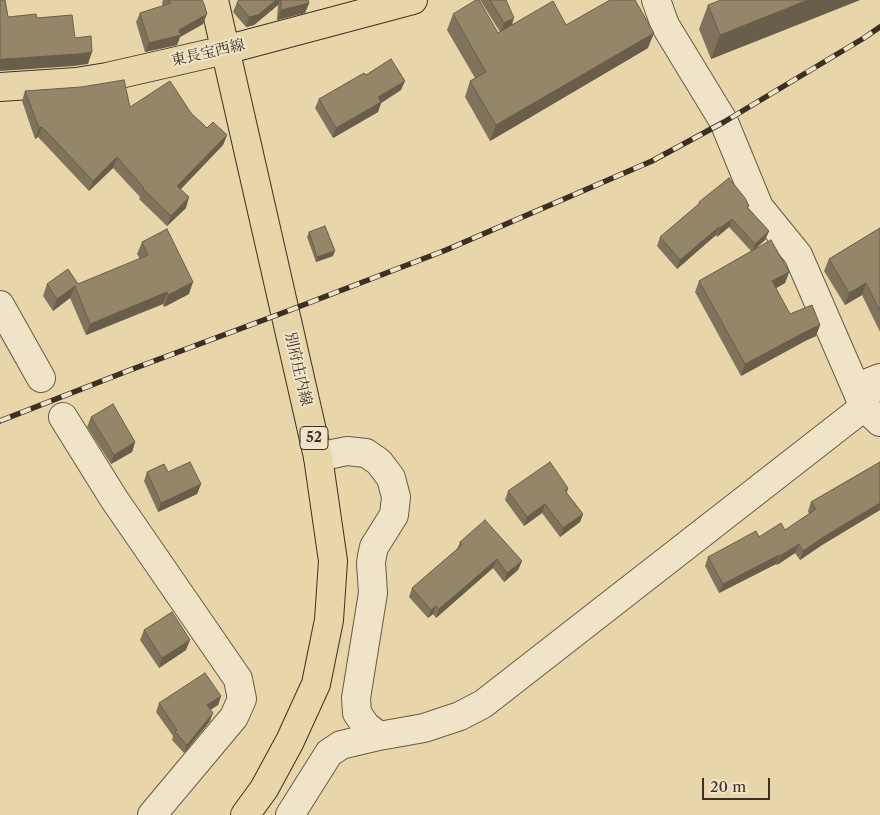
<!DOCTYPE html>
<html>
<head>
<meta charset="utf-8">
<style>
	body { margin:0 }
	#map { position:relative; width:880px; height:815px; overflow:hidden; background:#e8d6aa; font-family:"Libre Caslon Text",serif }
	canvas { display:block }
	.scale { position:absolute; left:702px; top:778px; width:68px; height:22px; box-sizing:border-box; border:2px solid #3c2f24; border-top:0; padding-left:6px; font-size:15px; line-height:18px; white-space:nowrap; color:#3c2f24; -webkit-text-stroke:4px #f0e4c8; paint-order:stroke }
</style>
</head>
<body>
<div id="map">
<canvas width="880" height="815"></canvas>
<div class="scale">20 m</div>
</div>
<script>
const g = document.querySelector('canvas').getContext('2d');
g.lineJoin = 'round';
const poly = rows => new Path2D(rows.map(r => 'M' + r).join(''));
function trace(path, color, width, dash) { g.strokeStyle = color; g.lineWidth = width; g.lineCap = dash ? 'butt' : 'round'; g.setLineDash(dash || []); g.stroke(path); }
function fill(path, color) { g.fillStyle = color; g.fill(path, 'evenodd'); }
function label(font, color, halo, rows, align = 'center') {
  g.font = font + ' "Libre Caslon Text","Noto Serif JP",serif'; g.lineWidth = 4; g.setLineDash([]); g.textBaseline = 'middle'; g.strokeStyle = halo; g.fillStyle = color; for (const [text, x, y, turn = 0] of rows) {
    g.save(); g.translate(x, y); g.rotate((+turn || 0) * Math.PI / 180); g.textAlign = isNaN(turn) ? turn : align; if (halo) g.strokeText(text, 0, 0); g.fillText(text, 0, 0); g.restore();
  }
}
const minor = poly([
	[656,0,665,25,724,122,759,207,798,255,864,407,880,422],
	[0,305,41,378],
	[63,417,114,499,238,679,242,699,234,717,152,815],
	[318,457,347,451,366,453,379,462,391,478,396,497,394,515,374,547,372,556,371,563,373,593,356,698,357,713,366,726,379,736,424,728,460,716,483,704,864,407,870,382,880,378],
	[290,815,329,753,341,745,379,736]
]);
const major = poly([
	[214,0,318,457,333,561,329,620,316,684,290,741,264,789,245,815],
	[0,87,76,82,107,77,225,50,413,0]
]);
trace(minor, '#675946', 30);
trace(major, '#3c2f24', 30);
trace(minor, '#f0e4c8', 28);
trace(major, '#e8d6aa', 28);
const rail = poly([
	[0,421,130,370,285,312,446,250,652,161,724,122,864,38,880,27]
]);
trace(rail, '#3c2f24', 5.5);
trace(rail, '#f0e4c8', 4, [11]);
fill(poly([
	[163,0,202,0,203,24,180,37,177,45,145,52,136,22,140,13,163,6,162,3],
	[239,0,308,0,309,3,305,13,277,20,278,5,254,25,246,27,233,12,237,2],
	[480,0,506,0,512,25,566,25,648,48,490,141,465,97,470,81,475,78,447,30,453,14,498,33,500,32],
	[860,0,711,59,699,29,708,5],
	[366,75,401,90,381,103,378,112,333,138,315,108,319,99],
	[25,91,130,107,191,113,207,128,227,135,223,145,181,189,186,208,167,226,139,199,140,197,113,168,89,191,38,137,35,139,22,101],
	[699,202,749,206,748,208,769,231,765,240,756,248,789,272,785,283,776,288,790,314,820,325,816,336,805,341,741,376,695,292,699,281,751,251,729,227,717,237,716,235,677,269,657,246,660,237,698,205],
	[880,228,880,332,862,295,845,305,824,271,829,259],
	[309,232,333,256,316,262,307,237],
	[142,242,189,294,164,307,163,304,86,335,70,298,53,311,43,296,47,284,78,284,140,259,137,254],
	[91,417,135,442,132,452,111,464,87,427],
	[880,462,880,510,822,545,800,560,795,553,777,565,776,564,719,593,705,566,708,557,759,537,785,530,809,514,808,511,811,502],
	[147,472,201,484,197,494,158,512,144,481],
	[568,488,567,493,583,514,580,522,560,537,542,513,524,526,505,500,508,491],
	[460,542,522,561,518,570,504,582,493,568,436,618,433,614,428,618,409,597,412,588,457,549],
	[144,630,186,650,159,668,140,640],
	[221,696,218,705,210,710,210,721,184,753,172,740,173,736,156,712,159,703]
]), '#80735b');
fill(poly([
	[276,0,280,0,278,5,254,25,246,27,249,17],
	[808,0,860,0,711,59,720,35],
	[309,3,305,13,277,20,281,10],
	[207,14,203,24,180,37,177,45,145,52,149,43,179,30],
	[514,18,511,28,501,33,504,23],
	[654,33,648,48,490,141,496,125],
	[92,52,88,64,74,66,0,71,0,60,3,59],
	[405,81,401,90,381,103,378,112,333,138,336,128,378,97],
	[42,127,38,137,35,139,39,128],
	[227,135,223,145,174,196,177,186],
	[117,157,113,168,89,191,93,181],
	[189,197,186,208,167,226,171,216],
	[732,219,729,227,717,237,720,228],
	[719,227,716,235,677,269,680,260],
	[769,231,765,240,752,252,755,244],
	[335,251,333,256,316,262,317,257],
	[789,272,785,283,768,293,772,281],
	[193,282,189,294,164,307,168,295],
	[866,283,862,295,845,305,849,293],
	[75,286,70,298,53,311,57,299],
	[167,292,163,304,86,335,90,324],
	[820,325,816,336,805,341,741,376,745,364,809,330],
	[135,442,132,452,111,464,114,455],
	[201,484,197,494,158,512,161,503],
	[880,503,880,510,822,545,800,560,803,551,825,536],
	[545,504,542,513,524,526,527,517],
	[583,514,580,522,560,537,563,528],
	[799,544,795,553,777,565,780,556],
	[779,555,776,564,719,593,723,584],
	[497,559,493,568,436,618,439,609],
	[522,561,518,570,504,582,507,573],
	[436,606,433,614,428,618,431,610],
	[190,640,186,650,159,668,162,658],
	[221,696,218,705,204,714,207,705],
	[213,713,210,721,184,753,187,745]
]), '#685e4a');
const building = poly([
	[0,0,5,0,8,17,36,14,37,18,72,15,75,38,91,36,92,52,79,54,3,59,0,60,0,0],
	[169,0,202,0,204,4,207,14,179,30,181,35,149,43,140,13,171,3,169,0],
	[239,0,276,0,258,15,249,17,237,2,239,0],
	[281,0,308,0,309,3,281,10,281,0],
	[476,0,479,0,498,33,553,1,566,25,610,0,635,0,654,33,496,125,470,81,486,72,453,14,476,0],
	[490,0,506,0,514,18,504,23,490,0],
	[721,0,808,0,720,35,708,5,721,0],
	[391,59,405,81,378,97,381,102,336,128,319,99,364,73,366,75,391,59],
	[124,80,130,107,170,81,191,113,207,128,213,122,227,135,177,186,189,197,171,216,143,189,144,188,117,157,93,181,42,127,39,128,25,91,81,87,124,80],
	[729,178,745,198,749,206,747,207,769,231,755,244,732,219,720,228,719,227,680,260,660,237,700,203,699,202,729,178],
	[325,226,335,251,317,257,309,232,325,226],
	[880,228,880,311,866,283,849,293,829,259,880,228],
	[167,229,193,282,168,295,167,292,90,324,75,286,57,299,47,284,68,269,78,284,148,255,142,242,167,229],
	[771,240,789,272,772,281,790,314,812,305,820,325,809,330,745,364,699,281,771,240],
	[113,404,135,442,114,455,91,417,113,404],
	[190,462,201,484,161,503,147,472,164,464,168,472,190,462],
	[550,462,568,488,565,491,583,514,563,528,545,504,527,517,508,491,550,462],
	[880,462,880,503,825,536,803,551,799,544,780,556,779,555,723,584,708,557,756,531,759,537,781,523,785,530,816,509,811,502,880,462],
	[485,520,522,561,507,573,497,559,439,609,436,606,431,610,412,588,462,545,460,542,485,520],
	[172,612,190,640,162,658,144,630,172,612],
	[205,673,221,696,207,705,213,713,187,745,175,732,177,730,159,703,205,673]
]);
fill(building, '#95866a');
trace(building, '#685e4a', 1);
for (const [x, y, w] of [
	[314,438,28]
]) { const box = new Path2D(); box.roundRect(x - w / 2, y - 11.5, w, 23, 4); g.fillStyle = '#f0e4c8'; g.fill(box); trace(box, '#3c2f24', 1); }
label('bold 14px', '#3c2f24', null, [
	["52",314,438]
]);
label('15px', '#3c2f24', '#f0e4c8', [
	["東長宝西線",208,53,-13],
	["別府庄内線",298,369,77]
]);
</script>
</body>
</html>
